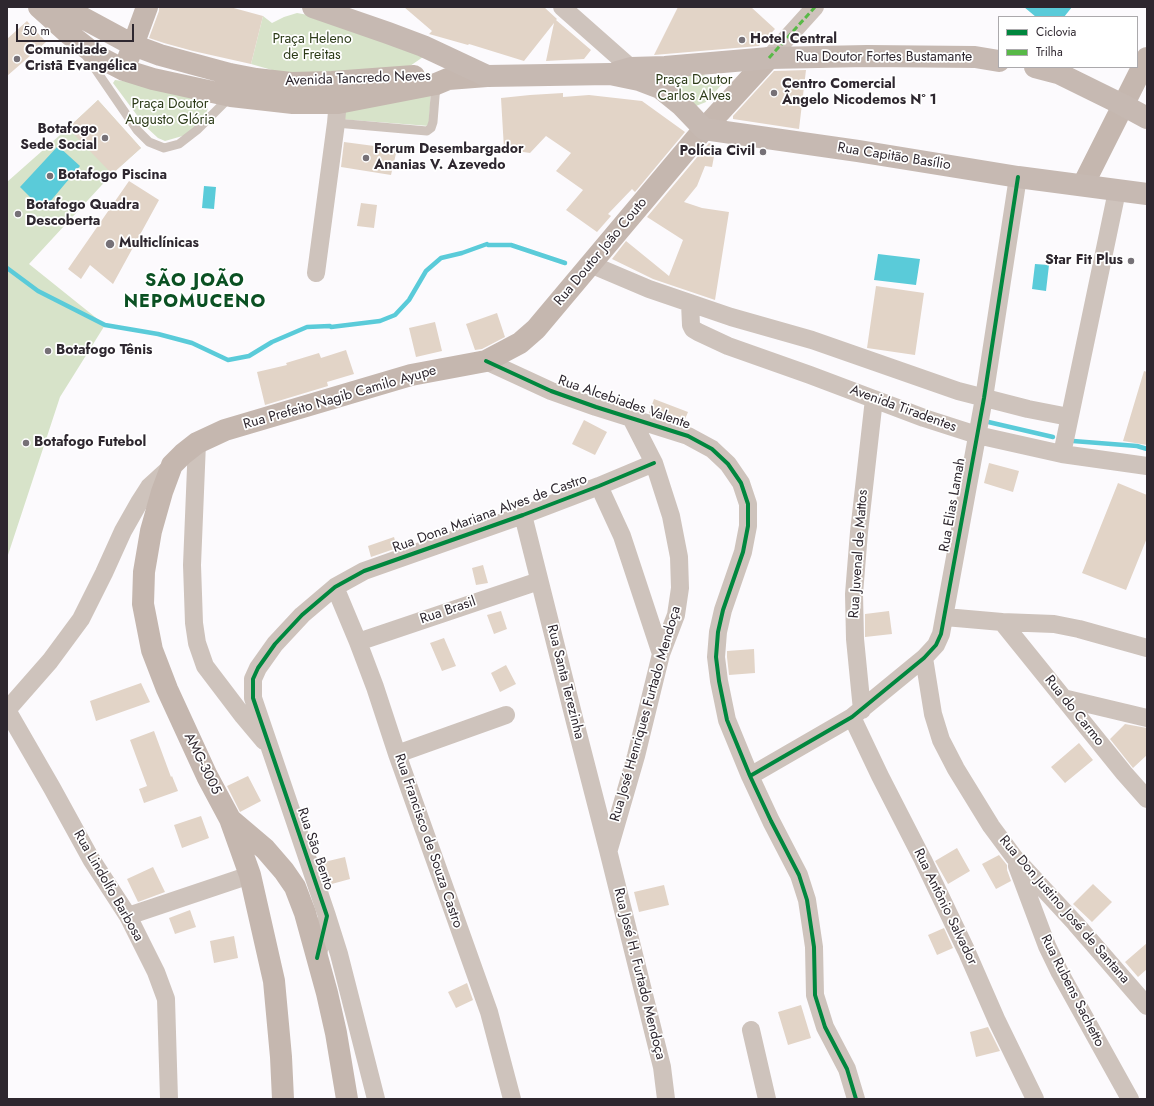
<!DOCTYPE html>
<html>
<head>
<meta charset="utf-8">
<style>
	body { margin:0 }
	#map { position:relative; width:1154px; height:1106px; overflow:hidden; background:#fcfafd; font-family:Jost,sans-serif }
	canvas { display:block }
	.frame { position:absolute; inset:0; border:8px solid #2e272f; pointer-events:none }
	.legend { position:absolute; left:998px; top:16px; width:140px; height:52px; box-sizing:border-box; background:#fff; border:1px solid #aba9ac; margin:0; padding:5px 7px; list-style:none; font-size:12px; color:#2e272f }
	.legend li { display:flex; align-items:center; gap:8px; height:20px }
	.legend b { width:20px; border:1px solid #aba9ac }
	.scale { position:absolute; left:16px; top:24px; width:118px; height:18px; box-sizing:border-box; border:2px solid #2e272f; border-top:0; padding-left:5px; font-size:12px; line-height:14px; white-space:nowrap; color:#2e272f; -webkit-text-stroke:3px #fff; paint-order:stroke }
</style>
</head>
<body>
<div id="map">
<canvas width="1154" height="1106"></canvas>
<div class="frame"></div>
<ul class="legend">
<li><b style="height:5px;background:#00873e"></b>Ciclovia</li>
<li><b style="height:5px;background:#58b947"></b>Trilha</li>
</ul>
<div class="scale">50 m</div>
</div>
<script>
const g = document.querySelector('canvas').getContext('2d');
g.lineJoin = 'round';
function fill(path, color) { g.fillStyle = color; g.fill(path, 'evenodd'); }
const poly = rows => new Path2D(rows.map(r => 'M' + r).join(''));
function trace(path, color, width, dash) { g.strokeStyle = color; g.lineWidth = width; g.lineCap = dash ? 'butt' : 'round'; g.setLineDash(dash || []); g.stroke(path); }
function label(font, color, halo, rows, align = 'center') {
  g.font = font + ' Jost,sans-serif'; g.lineWidth = 3.5; g.setLineDash([]); g.textBaseline = 'middle'; g.strokeStyle = halo; g.fillStyle = color; for (const [text, x, y, turn = 0] of rows) {
    g.save(); g.translate(x, y); g.rotate((+turn || 0) * Math.PI / 180); g.textAlign = isNaN(turn) ? turn : align; if (halo) g.strokeText(text, 0, 0); g.fillText(text, 0, 0); g.restore();
  }
}
fill(poly([
	[297,13,325,18,423,57,410,66,307,80,251,64,263,16,272,23,284,17],
	[700,73,724,82,706,102,696,106,665,81],
	[115,80,200,91,208,109,202,120,186,135,165,141,158,138,145,126,113,83],
	[431,88,429,126,339,119,346,104],
	[98,100,141,148,112,174,29,264,105,325,60,397,7,558,7,182,68,128]
]), '#d7e3c9');
fill(poly([
	[1024,7,1072,7,1064,17,1036,17],
	[58,146,80,166,43,210,20,187],
	[204,186,216,187,214,209,202,208],
	[878,254,920,259,916,285,874,280],
	[1035,264,1049,265,1046,291,1032,289]
]), '#5acbd9');
trace(poly([
	[7,268,38,291,105,325,158,334,192,343,228,360,249,356,272,342,307,327,330,326,331,327,380,321,395,315,409,300,426,271,441,258,462,253,487,244,488,245,511,245,565,263],
	[984,421,1053,437],
	[1073,441,1137,446,1147,449]
]), '#5acbd9', 4.5);
fill(poly([
	[159,7,230,7,263,16,251,64,193,51,164,43,149,38,159,11],
	[404,7,544,7,557,19,556,20,591,50,584,59,546,61,554,23,524,61,482,48,469,44,468,45,429,34,432,31],
	[678,7,751,7,775,29,759,46,654,55],
	[27,21,46,42,7,76,7,39],
	[806,70,799,129,733,119,733,116,774,71],
	[563,93,563,97,589,95,642,101,685,132,635,192,632,189,608,214,611,216,597,232,566,210,583,190,556,171,571,153,546,136,530,153,504,149,501,98,530,95],
	[98,100,141,148,112,174,68,128],
	[344,142,397,149,391,175,341,167],
	[709,143,716,146,712,167,705,166,697,186,684,202,702,208,729,212,715,300,653,279,612,259,626,241,669,276,683,240,647,217],
	[129,181,159,200,113,284,90,265,81,279,68,269],
	[361,203,377,205,374,228,357,226],
	[876,286,924,293,915,355,867,348],
	[497,313,505,337,482,349,475,350,466,324],
	[435,322,442,351,416,357,409,328],
	[346,350,354,374,327,382,328,386,265,405,257,372,287,365,286,363,319,353,321,358],
	[1144,371,1147,372,1147,445,1123,441],
	[654,399,688,412,683,424,649,413],
	[584,420,607,432,595,455,572,444],
	[989,463,1019,471,1013,492,984,483],
	[1118,483,1147,495,1147,538,1126,590,1082,573],
	[394,537,397,548,371,557,368,546],
	[483,565,488,583,476,585,472,568],
	[501,611,507,629,494,634,487,615],
	[889,611,892,634,865,637,865,614],
	[444,638,456,666,442,671,430,643],
	[754,649,755,673,729,675,727,657,727,651],
	[506,665,516,684,500,692,491,673],
	[141,683,150,702,96,721,90,701],
	[1125,724,1147,728,1147,755,1133,768,1110,739],
	[154,731,171,777,172,776,178,791,144,803,139,789,147,786,130,740],
	[1079,743,1093,760,1065,783,1051,767],
	[248,776,261,801,240,812,227,786],
	[201,816,209,838,182,848,174,825],
	[957,848,970,871,948,884,935,861],
	[999,855,1007,865,1007,870,1011,881,996,889,982,864],
	[345,857,350,879,328,885,320,863],
	[153,867,165,892,138,902,127,879],
	[1093,884,1112,902,1092,922,1073,904],
	[664,885,669,905,639,912,634,892],
	[190,910,196,927,175,934,169,918],
	[944,928,953,948,937,955,928,935],
	[234,936,238,958,214,963,210,941],
	[1147,943,1147,969,1138,977,1125,962],
	[467,983,473,1000,456,1008,448,992],
	[801,1005,811,1038,788,1045,778,1012],
	[988,1027,1000,1051,976,1057,970,1032]
]), '#e2d4c7');
trace(poly([
	[87,57,137,130,149,142,164,148,179,144,197,130,229,98],
	[336,123,427,131,431,128,433,122,436,84]
]), '#cec3bc', 9);
trace(poly([
	[562,7,631,68],
	[769,58,815,7],
	[590,264,649,289,731,317,812,340,958,391,1028,409,1069,417],
	[316,273,336,123,339,89],
	[690,303,691,325,693,329,698,332,728,346,810,375,924,418,977,435,1062,454,1147,466],
	[486,361,551,391,596,407,688,436,712,449,728,464,741,483,748,504,748,526,743,552,723,610,718,632,716,657,719,681,727,720,750,776,771,821,799,875,807,900,814,947,815,995,825,1027,847,1069,856,1099],
	[197,443,192,565,194,623,197,643,205,666,243,716,264,741],
	[1062,454,1117,191],
	[599,486,622,536,661,654],
	[523,515,575,722,608,850,662,1067,666,1099],
	[335,587,358,642,375,687,397,754,489,1012,512,1099],
	[945,617,1002,622,1054,624,1079,629,1147,648],
	[1002,622,1124,773,1147,799],
	[358,642,539,581],
	[924,658,933,714,941,740,956,769,991,826,1014,857,1075,923,1147,1006],
	[1063,698,1147,718],
	[7,710,52,788,91,859,128,916,156,972,166,999,169,1099],
	[7,710,50,661,81,619,104,573,123,531,140,501,149,487,172,466],
	[862,710,855,639,854,594,859,532,874,399],
	[852,717,880,776,923,860,966,950,997,1021,1035,1099],
	[397,754,506,715],
	[750,776,852,717,924,658,936,645,941,634,984,398,1018,177],
	[609,849,636,756,661,654,676,615,680,588,679,557,671,516,654,463,631,418],
	[1017,866,1047,946,1060,973,1130,1099],
	[128,916,250,875],
	[327,916,339,954,376,1099],
	[317,958,327,916,253,698,253,679,258,668,275,644,302,615,335,587,364,571,523,515,599,486,654,463],
	[751,1030,767,1099]
]), '#cec3bc', 18);
trace(poly([
	[39,7,69,34,97,56,124,70,153,79,231,96,293,103,338,103,436,84,448,79,487,76],
	[67,7,83,18,133,45,160,55,230,74,256,79,291,83,332,82,414,76],
	[128,59,147,7],
	[1083,185,1147,58],
	[232,821,265,849,284,871,295,887,305,913,327,993,336,1033,347,1099],
	[283,1099,281,1057,274,981,250,875,230,819,207,776,167,689,152,650,143,604,144,572,151,531,162,492,172,465,183,454,197,443,225,430,411,375,486,361,520,343,536,329,704,129,769,58]
]), '#c5b7af', 22);
trace(poly([
	[313,7,388,33,423,46,487,76,610,74,639,80,660,88,681,105,704,129,858,151,1018,177,1147,194],
	[1035,67,1058,73,1123,105,1147,118],
	[617,72,631,68,665,67,769,58,867,56,975,57,999,61]
]), '#c6b9b2', 22);
trace(poly([
	[769,58,815,7]
]), '#58b947', 3, [6, 3]);
trace(poly([
	[486,361,551,391,596,407,688,436,712,449,728,464,741,483,748,504,748,526,743,552,723,610,718,632,716,657,719,681,727,720,750,776,771,821,799,875,807,900,814,947,815,995,825,1027,847,1069,856,1099],
	[750,776,852,717,924,658,936,645,941,634,984,398,1018,177],
	[317,958,327,916,253,698,253,679,258,668,275,644,302,615,335,587,364,571,523,515,599,486,654,463]
]), '#00873e', 4);
for (const [x, y, r, color] of [
	[742,40,4,"#767177"],
	[17,59,4,"#767177"],
	[774,93,4,"#767177"],
	[105,138,4,"#767177"],
	[763,152,4,"#767177"],
	[366,158,4,"#767177"],
	[50,176,4,"#767177"],
	[18,214,4,"#767177"],
	[110,244,5,"#767177"],
	[1131,261,4,"#767177"],
	[48,351,4,"#767177"],
	[26,443,4,"#767177"]
]) { const dot = new Path2D(); dot.arc(x, y, r, 0, 2 * Math.PI); g.fillStyle = color; g.fill(dot); trace(dot, '#fff', 1.5); }
label('14px', '#2b3a17', '#fff', [
	["Praça Heleno",312,40],
	["de Freitas",312,56],
	["Praça Doutor",694,81],
	["Carlos Alves",694,97],
	["Praça Doutor",170,105],
	["Augusto Glória",170,121]
]);
label('bold 14px', '#2e272f', '#fff', [
	["Hotel Central",750,40],
	["Comunidade",25,51],
	["Cristã Evangélica",25,67],
	["Centro Comercial",782,85],
	["Ângelo Nicodemos Nº 1",782,101],
	["Botafogo",97,130,"right"],
	["Sede Social",97,146,"right"],
	["Forum Desembargador",374,150],
	["Ananias V. Azevedo",374,166],
	["Polícia Civil",755,152,"right"],
	["Botafogo Piscina",58,176],
	["Botafogo Quadra",26,206],
	["Descoberta",26,222],
	["Multiclínicas",119,244],
	["Star Fit Plus",1123,261,"right"],
	["Botafogo Tênis",56,351],
	["Botafogo Futebol",34,443]
], 'left');
label('14px', '#2e272f', '#fff', [
	["Rua Doutor Fortes Bustamante",884,58],
	["Avenida Tancredo Neves",358,79,-2],
	["Rua Capitão Basílio",894,157,9],
	["Rua Doutor João Couto",601,252,-50],
	["Rua Prefeito Nagib Camilo Ayupe",340,398,-16],
	["Rua Alcebiades Valente",624,403,19],
	["Avenida Tiradentes",903,409,20],
	["Rua Elias Lamah",953,505,-80],
	["Rua Dona Mariana Alves de Castro",490,514,-20],
	["Rua Juvenal de Mattos",859,554,-86],
	["Rua Brasil",448,611,-19],
	["Rua Santa Terezinha",565,682,76],
	["Rua do Carmo",1074,711,51],
	["Rua José Henriques Furtado Mendoça",646,714,-74],
	["AMG-3005",202,764,64],
	["Rua Francisco de Souza Castro",428,841,71],
	["Rua São Bento",315,849,71],
	["Rua Lindolfo Barbosa",108,886,60],
	["Rua Antônio Salvador",945,907,64],
	["Rua Don Justino José de Santana",1064,910,49],
	["Rua José H. Furtado Mendoça",639,974,76],
	["Rua Rubens Sachetto",1072,991,63]
]);
g.letterSpacing = '1px';
label('bold 18px', '#0b5123', '#fff', [
	["SÃO JOÃO",195,282],
	["NEPOMUCENO",195,303]
]);
g.letterSpacing = '0px';
</script>
</body>
</html>
